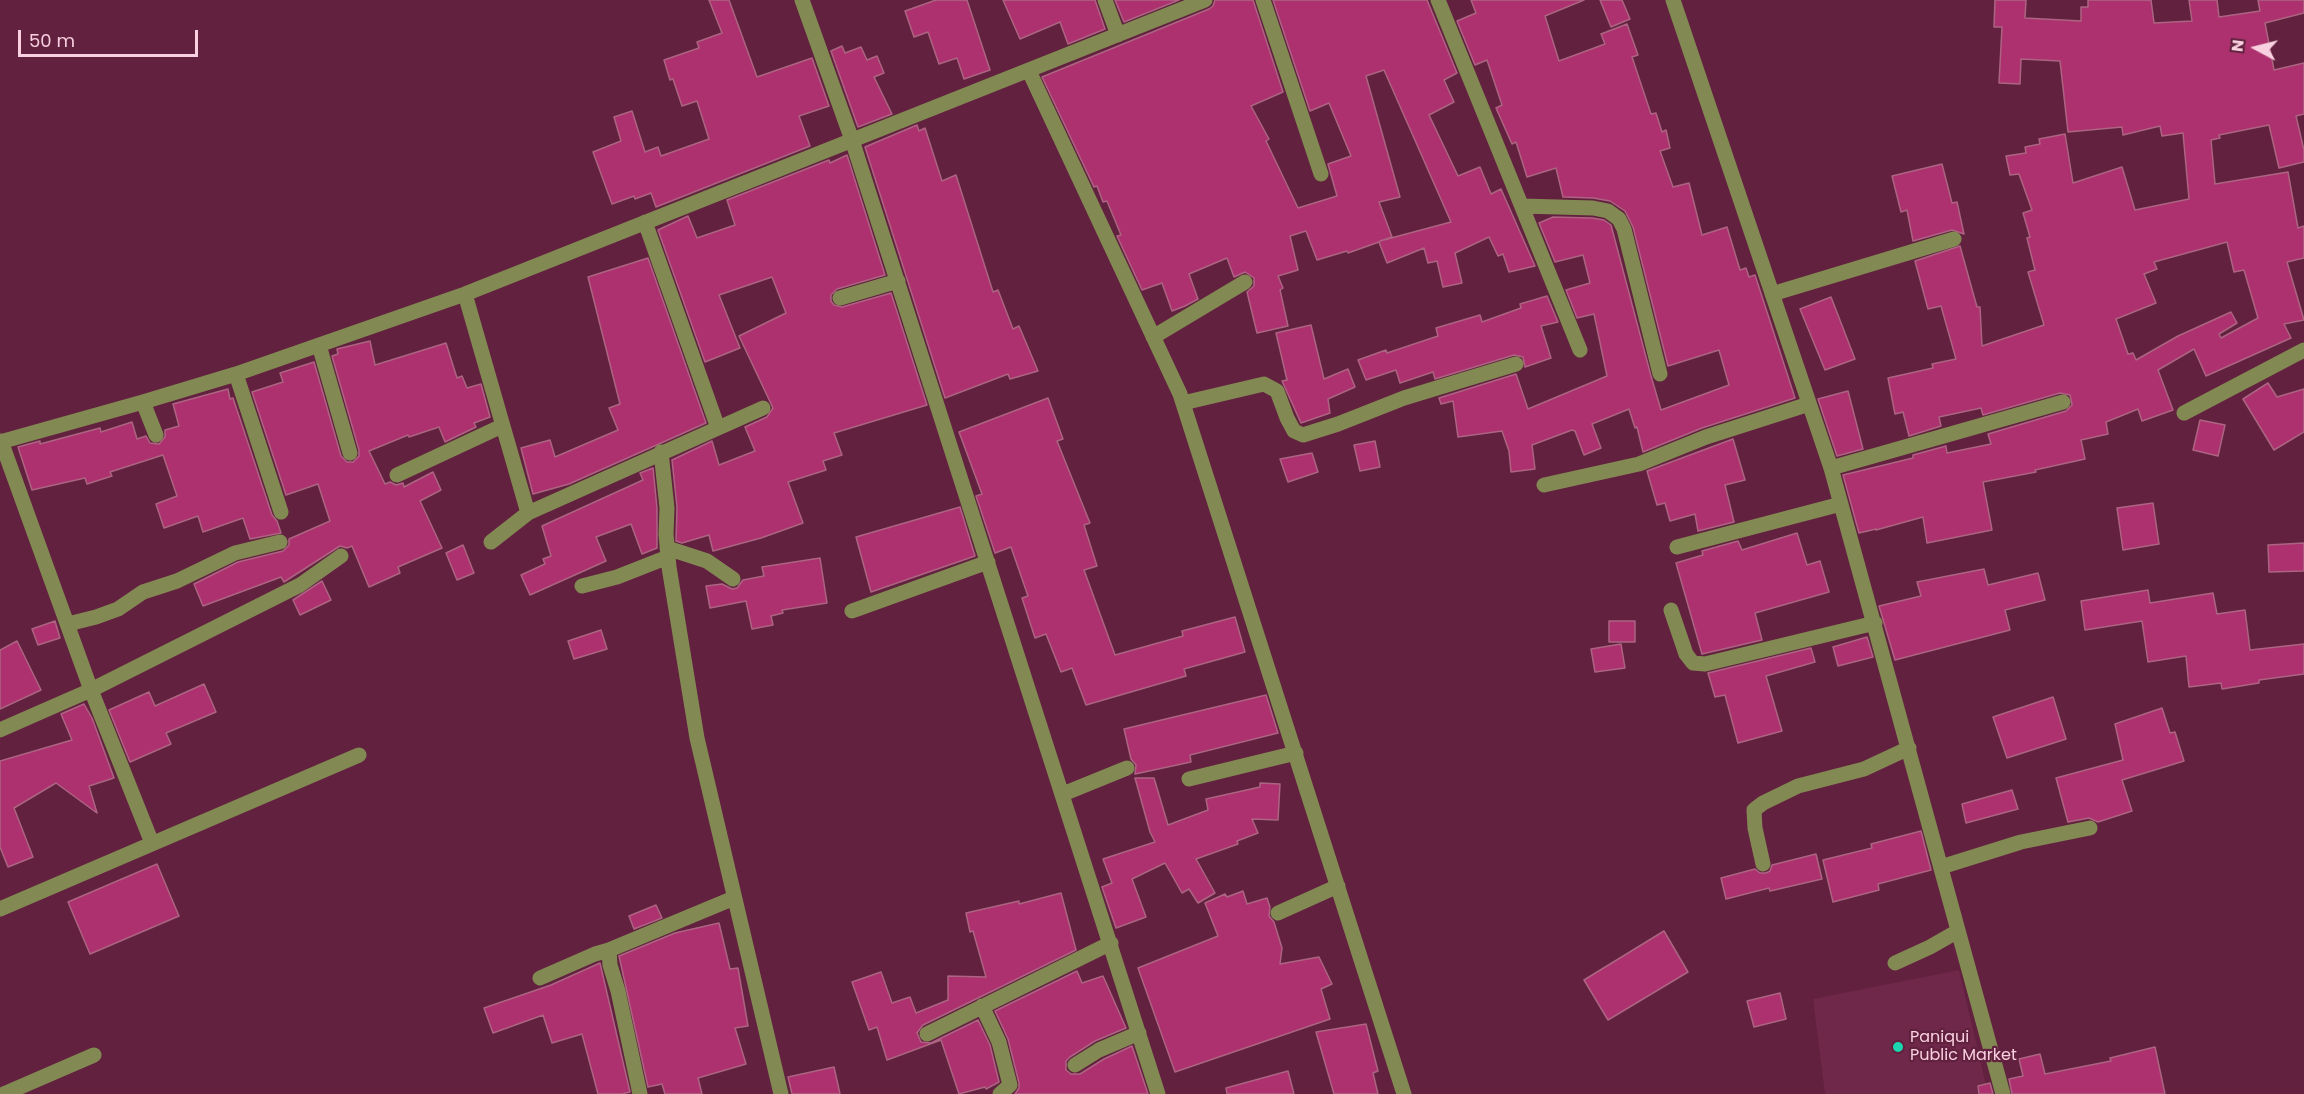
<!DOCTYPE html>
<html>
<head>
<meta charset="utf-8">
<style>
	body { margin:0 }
	#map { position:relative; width:2304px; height:1094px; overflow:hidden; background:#62213f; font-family:Poppins,sans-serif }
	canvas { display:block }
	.north { position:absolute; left:2226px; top:18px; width:60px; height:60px; -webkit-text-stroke:4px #62213f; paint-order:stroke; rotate:277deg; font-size:16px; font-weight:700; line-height:24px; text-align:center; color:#f9d0df }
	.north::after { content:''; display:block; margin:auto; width:21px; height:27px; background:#f9d0df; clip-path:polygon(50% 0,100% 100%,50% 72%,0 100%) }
	.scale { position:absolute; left:18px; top:30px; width:180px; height:27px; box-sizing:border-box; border:3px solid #f9d0df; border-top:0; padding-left:8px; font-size:18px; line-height:21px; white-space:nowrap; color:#f9d0df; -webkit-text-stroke:4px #62213f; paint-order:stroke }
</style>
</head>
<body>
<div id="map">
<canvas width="2304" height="1094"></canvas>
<div class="north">N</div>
<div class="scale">50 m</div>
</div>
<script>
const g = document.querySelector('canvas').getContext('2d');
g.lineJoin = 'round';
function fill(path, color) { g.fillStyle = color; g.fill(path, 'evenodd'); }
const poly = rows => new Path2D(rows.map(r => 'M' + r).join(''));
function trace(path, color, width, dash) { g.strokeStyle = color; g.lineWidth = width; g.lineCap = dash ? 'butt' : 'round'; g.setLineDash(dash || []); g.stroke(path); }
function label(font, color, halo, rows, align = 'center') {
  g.font = font + ' Poppins,sans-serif'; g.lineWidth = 4.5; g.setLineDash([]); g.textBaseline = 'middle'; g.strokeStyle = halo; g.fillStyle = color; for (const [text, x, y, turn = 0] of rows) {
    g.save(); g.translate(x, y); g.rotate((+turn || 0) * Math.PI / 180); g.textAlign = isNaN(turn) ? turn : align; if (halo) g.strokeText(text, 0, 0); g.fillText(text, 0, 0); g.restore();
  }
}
fill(poly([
	[1959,970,1988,1094,1825,1094,1813,999]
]), '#70284a');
const building = poly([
	[709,0,729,0,757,77,812,58,829,106,799,116,810,146,656,207,651,193,635,199,634,196,612,204,593,152,621,141,614,117,632,111,645,152,658,147,661,156,709,139,697,101,682,106,673,79,670,80,664,60,699,48,697,42,722,33,709,0],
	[936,0,967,0,990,70,964,79,957,58,939,64,928,32,914,37,905,11,936,0],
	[1003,0,1095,0,1105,29,1068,44,1060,22,1020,39,1003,0],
	[1115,0,1179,0,1124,22,1115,0],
	[1215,0,1253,0,1283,92,1251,106,1269,139,1266,141,1298,208,1337,196,1328,164,1351,156,1329,103,1310,111,1273,0,1427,0,1457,73,1444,80,1454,102,1429,115,1458,176,1480,167,1491,194,1501,189,1535,266,1509,272,1503,254,1498,256,1489,237,1455,253,1462,283,1443,287,1437,261,1428,263,1424,248,1387,263,1379,242,1348,253,1347,251,1317,260,1306,231,1290,236,1298,270,1278,276,1283,288,1280,290,1288,326,1257,333,1247,292,1254,286,1254,278,1245,272,1234,277,1227,258,1189,274,1198,299,1185,306,1172,311,1162,283,1142,290,1117,236,1121,235,1107,201,1103,202,1097,186,1094,187,1042,77,1209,9,1213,6,1215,0],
	[1384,70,1451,222,1380,241,1392,237,1379,202,1400,197,1366,76,1384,70],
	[1471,0,1584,0,1545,16,1559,61,1605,44,1601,34,1627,24,1638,55,1632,57,1651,114,1656,113,1662,132,1666,130,1670,148,1660,151,1673,187,1689,183,1702,235,1727,227,1740,270,1746,268,1749,277,1755,275,1795,398,1702,428,1643,452,1637,427,1635,428,1629,409,1592,424,1601,448,1584,455,1575,431,1572,430,1532,445,1535,469,1511,472,1509,451,1502,431,1458,437,1453,401,1441,404,1439,398,1516,374,1528,409,1607,376,1594,314,1577,318,1566,290,1590,283,1583,255,1555,262,1539,223,1553,217,1592,218,1604,220,1611,225,1651,376,1661,410,1729,385,1719,350,1668,366,1633,227,1625,211,1610,201,1593,198,1563,197,1556,168,1527,177,1516,142,1512,144,1496,108,1502,105,1487,60,1475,65,1457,21,1476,13,1471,0],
	[1600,0,1622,0,1630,19,1611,27,1600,0],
	[1995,0,2026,0,2025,18,2081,21,2081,7,2088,7,2088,0,2151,0,2154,23,2192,21,2189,0,2217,0,2219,17,2260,11,2258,0,2304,0,2304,13,2265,23,2274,70,2304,63,2304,114,2296,116,2304,150,2304,162,2279,168,2269,125,2219,135,2220,138,2211,140,2215,184,2288,172,2298,228,2304,226,2304,258,2287,262,2304,320,2284,324,2291,338,2206,376,2194,349,2158,370,2173,410,2142,421,2138,409,2106,422,2108,434,2081,440,2085,459,2035,470,2036,472,1983,482,1992,530,1927,543,1923,517,1876,530,1876,529,1859,533,1843,475,1913,458,1913,455,1946,446,1947,453,1991,444,1988,434,2066,411,2072,405,2070,395,2060,393,1983,415,1981,408,1939,417,1941,426,1909,436,1903,412,1895,414,1888,378,1933,368,1932,364,1956,359,1941,306,1928,309,1915,261,1960,246,1977,307,1980,307,1982,346,2044,325,2028,272,2035,270,2027,238,2030,237,2023,213,2032,210,2019,174,2010,175,2006,156,2026,153,2025,147,2040,144,2039,139,2065,134,2073,183,2122,167,2135,210,2189,199,2183,133,2162,136,2160,126,2123,135,2122,127,2068,132,2060,61,2021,59,2020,84,1999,83,2002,27,1994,27,1995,0],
	[2227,242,2234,272,2244,270,2258,318,2221,338,2219,334,2237,323,2231,312,2178,336,2136,360,2133,353,2128,354,2116,319,2156,303,2144,274,2157,269,2154,262,2227,242],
	[842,46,845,53,861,47,867,60,877,56,884,73,874,77,892,114,858,127,831,51,842,46],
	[917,125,919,131,925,128,942,181,956,175,993,292,998,290,1013,329,1019,326,1038,371,1010,379,1008,374,945,398,865,147,917,125],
	[847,155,885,275,837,289,831,295,831,301,834,305,842,307,891,293,927,405,834,433,842,455,823,461,826,470,788,482,803,523,761,538,713,551,709,535,682,543,676,541,677,507,672,460,712,441,719,465,755,451,745,427,767,417,773,408,739,336,786,313,772,277,719,295,740,348,705,362,658,230,688,216,697,238,735,225,727,200,829,160,830,163,847,155],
	[1942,164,1952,203,1957,202,1964,234,1952,230,1913,241,1907,210,1901,212,1892,176,1942,164],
	[648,258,706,423,569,484,533,494,521,448,550,440,555,457,618,430,609,408,620,404,588,277,648,258],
	[1547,296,1558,322,1541,326,1551,358,1525,367,1523,357,1514,355,1435,379,1433,372,1400,383,1396,370,1366,380,1358,360,1386,350,1387,353,1438,336,1436,328,1480,315,1482,322,1521,308,1520,304,1547,296],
	[1831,297,1855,359,1825,370,1800,309,1831,297],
	[1311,325,1324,379,1348,369,1355,387,1328,399,1330,413,1301,423,1282,381,1287,380,1276,333,1311,325],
	[370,341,375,365,446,343,457,378,462,376,467,388,481,384,490,417,474,423,476,427,445,442,439,427,409,437,408,435,369,451,385,484,390,482,396,485,403,483,404,487,433,472,441,490,420,501,442,548,398,567,400,573,369,587,352,546,347,548,340,546,284,582,281,577,203,606,194,584,238,562,283,551,289,545,289,539,330,521,318,484,286,495,252,392,283,382,280,373,314,362,341,456,347,462,353,462,359,456,359,450,332,356,338,354,337,349,370,341],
	[2268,383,2277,397,2304,389,2304,432,2274,450,2243,399,2268,383],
	[228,389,230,399,233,398,272,515,277,521,281,533,250,539,243,518,203,532,198,516,164,528,156,504,177,496,163,455,110,472,112,476,87,484,85,478,32,490,18,447,40,441,40,444,100,428,101,432,132,422,137,439,146,436,150,443,159,444,165,437,165,430,179,426,173,404,228,389],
	[1848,391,1863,449,1837,456,1818,399,1848,391],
	[1048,398,1063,439,1057,441,1090,523,1084,525,1097,566,1084,570,1115,655,1183,636,1182,631,1235,617,1245,652,1184,669,1186,676,1086,705,1072,668,1061,672,1046,634,1035,638,1022,598,1028,596,1011,547,995,553,976,496,982,494,959,432,1048,398],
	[2200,420,2225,425,2218,456,2193,450,2200,420],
	[1733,439,1745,480,1725,485,1734,522,1698,531,1695,514,1670,521,1665,503,1657,505,1647,471,1733,439],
	[1375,441,1380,467,1360,471,1354,445,1375,441],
	[1312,453,1318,472,1288,482,1280,459,1312,453],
	[653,468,657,508,657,548,642,554,631,524,596,537,606,561,530,595,521,575,545,564,543,559,551,556,542,526,643,480,640,473,653,468],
	[2153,503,2159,544,2123,550,2117,508,2153,503],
	[960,507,975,556,871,592,856,537,960,507],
	[1797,533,1807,565,1820,561,1829,592,1755,613,1762,640,1702,654,1676,563,1703,555,1702,551,1738,541,1742,550,1797,533],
	[2304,543,2304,571,2269,572,2268,545,2304,543],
	[463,545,474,573,457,580,446,553,463,545],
	[820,558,827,603,782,610,783,613,771,616,773,625,752,629,746,601,710,608,706,586,722,584,732,589,737,588,743,580,764,576,762,567,820,558],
	[1984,569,1988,585,2038,573,2045,600,2005,610,2010,630,1895,660,1879,606,1921,596,1917,582,1984,569],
	[322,581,331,600,300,615,293,600,322,581],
	[2148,590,2150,603,2213,593,2217,614,2245,610,2250,650,2304,644,2304,674,2259,680,2259,683,2222,689,2221,683,2189,687,2186,656,2148,662,2142,621,2085,630,2081,601,2148,590],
	[55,621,60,638,38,645,32,629,55,621],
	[1609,621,1635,621,1635,642,1609,642,1609,621],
	[601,630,607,649,574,659,568,641,601,630],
	[1867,637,1873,657,1838,666,1833,647,1867,637],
	[17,641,41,690,0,709,0,650,17,641],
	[1621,644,1625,668,1595,672,1591,649,1621,644],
	[1811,648,1815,662,1766,676,1782,731,1738,743,1725,695,1715,697,1708,673,1811,648],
	[204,684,216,712,166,733,171,744,130,762,109,710,149,692,155,706,204,684],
	[1266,695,1278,733,1190,755,1191,762,1135,774,1136,765,1131,759,1124,729,1266,695],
	[2053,697,2066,739,2007,758,1993,717,2053,697],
	[84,704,92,718,114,778,89,786,97,813,56,783,14,808,33,857,8,867,0,847,0,761,72,740,61,714,84,704],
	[2162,708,2170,733,2175,732,2184,761,2122,780,2132,811,2098,822,2089,818,2068,822,2056,778,2123,760,2115,724,2162,708],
	[1135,778,1154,778,1168,825,1208,810,1206,799,1260,787,1260,783,1280,784,1278,820,1252,819,1258,833,1237,841,1238,844,1196,859,1215,893,1198,903,1189,889,1182,893,1165,863,1132,879,1146,917,1116,928,1102,887,1112,883,1103,859,1155,842,1150,832,1135,778],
	[2012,790,2018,809,1966,823,1962,804,2012,790],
	[1921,831,1931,870,1878,884,1879,890,1833,902,1823,860,1872,848,1871,844,1921,831],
	[1816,854,1822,879,1770,891,1769,888,1726,899,1721,878,1755,869,1760,873,1766,873,1770,871,1772,865,1816,854],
	[157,864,179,916,90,954,68,902,157,864],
	[1243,891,1247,904,1267,898,1270,907,1269,916,1274,922,1282,948,1280,964,1319,957,1332,984,1321,989,1330,1019,1175,1072,1138,968,1218,936,1205,903,1225,894,1227,897,1243,891],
	[1061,893,1076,950,923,1025,917,1033,921,1042,931,1043,978,1020,990,1045,999,1082,986,1089,985,1087,959,1094,941,1040,887,1060,877,1027,869,1030,852,982,881,972,892,1003,910,997,916,1013,948,1000,948,976,986,977,973,931,970,932,966,913,1019,901,1019,904,1061,893],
	[656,905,662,918,634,929,629,916,656,905],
	[719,923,730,969,738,968,748,1026,735,1028,746,1064,698,1078,702,1094,665,1094,662,1084,648,1087,619,956,675,933,719,923],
	[1664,931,1688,972,1608,1020,1584,980,1664,931],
	[600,963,630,1092,622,1094,598,1094,582,1034,552,1043,543,1015,493,1033,484,1008,551,985,600,963],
	[1077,971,1082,983,1103,976,1126,1028,1095,1041,1070,1057,1066,1061,1066,1070,1071,1074,1080,1074,1104,1059,1132,1046,1148,1094,1015,1094,1019,1088,1019,1083,1008,1039,995,1011,1077,971],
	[1780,993,1786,1019,1754,1027,1747,1001,1780,993],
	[1366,1024,1378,1071,1373,1073,1378,1094,1334,1094,1316,1032,1366,1024],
	[2155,1047,2165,1094,2012,1094,2009,1079,2023,1076,2019,1059,2040,1054,2045,1074,2111,1061,2110,1058,2155,1047],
	[834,1067,840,1094,792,1094,788,1077,834,1067],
	[1288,1071,1294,1094,1227,1094,1226,1088,1288,1071],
	[1990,1083,1993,1094,1979,1094,1978,1086,1990,1083]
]);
fill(building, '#ad316e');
trace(building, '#ac6482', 1.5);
trace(poly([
	[802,0,852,140,1158,1094],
	[1105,0,1118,35],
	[1263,0,1321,174],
	[1438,0,1580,350],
	[1673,0,1831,468,2003,1094],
	[1029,71,1180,394,1404,1094],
	[1522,206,1593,208,1608,211,1619,219,1624,229,1660,374],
	[645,222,718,428],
	[465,294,528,513,763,408],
	[1772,294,1954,239],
	[840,298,898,281],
	[1153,337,1245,282],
	[319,345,350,453],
	[236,374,281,512],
	[143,402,156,435],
	[1183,403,1264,384,1277,391,1287,418,1294,431,1303,435,1338,424,1404,398,1516,364],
	[2184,413,2304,350],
	[0,442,143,402,236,374,465,294,1205,0],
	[661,452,667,508,666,534,669,567,697,738,781,1094],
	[1831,468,2063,402],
	[397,475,502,426],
	[1544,485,1639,464,1706,437,1809,404],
	[491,542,528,513],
	[1677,547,1841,504],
	[667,548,707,561,733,579],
	[582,586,617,577,668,557],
	[1671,610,1686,654,1693,663,1705,664,1875,623],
	[852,611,988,562],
	[68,624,96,617,118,609,143,592,177,581,235,553,280,542],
	[0,730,91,690,1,441],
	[1189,779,1296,753],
	[1063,794,1127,768],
	[152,843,91,690,300,585,341,556],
	[1763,864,1755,828,1754,810,1763,803,1798,786,1864,769,1909,748],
	[1941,867,2021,842,2090,828],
	[0,909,359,755],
	[1278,913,1338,886],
	[1895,963,1930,947,1958,931],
	[540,978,595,954,609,950],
	[982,1006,999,1042,1010,1085,1000,1094],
	[927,1034,1111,943],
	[1075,1065,1099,1050,1139,1033],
	[4,1094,94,1055],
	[640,1094,618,991,610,965,609,950,734,898]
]), '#828952', 15);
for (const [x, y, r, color] of [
	[1898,1047,6,"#1cd5b1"]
]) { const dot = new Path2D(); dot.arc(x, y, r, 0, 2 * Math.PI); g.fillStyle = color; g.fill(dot); trace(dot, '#62213f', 2); }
label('16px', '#f9d0df', '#62213f', [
	["Paniqui",1910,1038],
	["Public Market",1910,1056]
], 'left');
</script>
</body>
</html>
